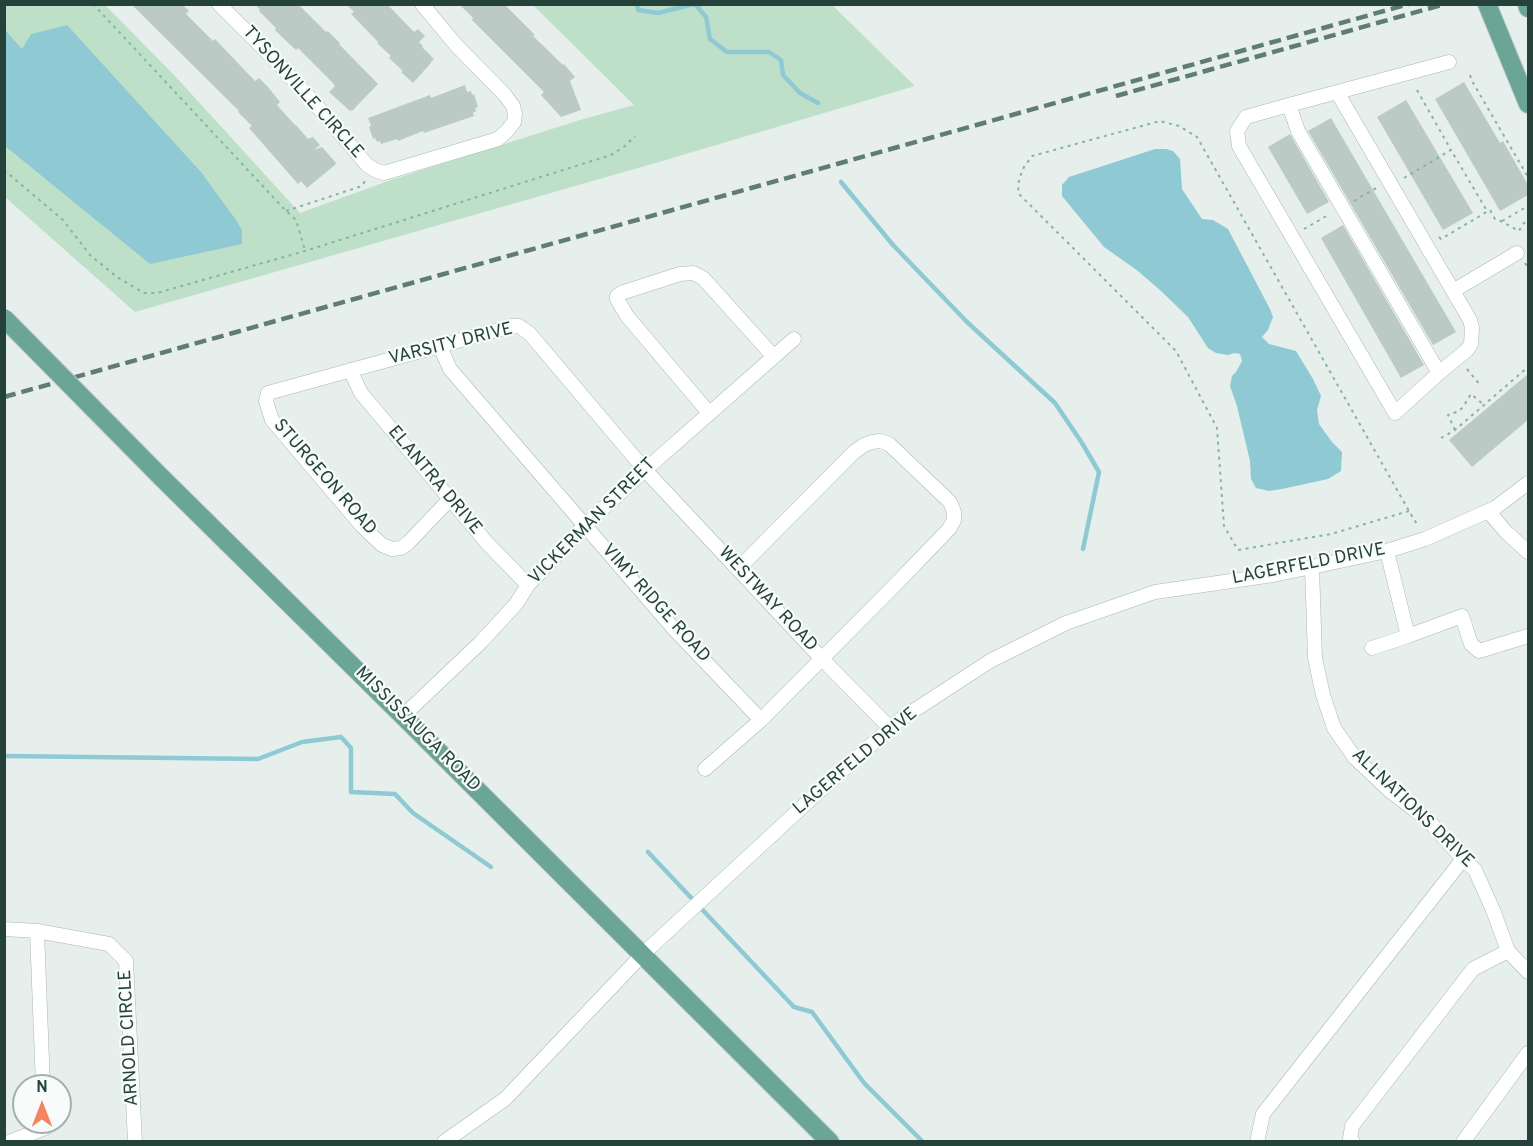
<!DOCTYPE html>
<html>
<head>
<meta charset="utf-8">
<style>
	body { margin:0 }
	#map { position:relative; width:1533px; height:1146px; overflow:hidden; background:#e6efeb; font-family:Overpass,sans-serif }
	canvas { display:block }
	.frame { position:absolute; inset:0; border:6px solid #24423a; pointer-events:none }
	.north { position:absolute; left:12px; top:1074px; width:60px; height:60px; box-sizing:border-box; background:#f7fbf9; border:2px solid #a3b1ad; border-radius:50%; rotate:0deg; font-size:16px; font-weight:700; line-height:24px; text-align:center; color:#24423a }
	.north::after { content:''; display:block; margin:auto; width:21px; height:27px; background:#f4845f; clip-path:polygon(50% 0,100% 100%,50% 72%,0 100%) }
</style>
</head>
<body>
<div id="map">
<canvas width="1533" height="1146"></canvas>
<div class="frame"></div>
<div class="north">N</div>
</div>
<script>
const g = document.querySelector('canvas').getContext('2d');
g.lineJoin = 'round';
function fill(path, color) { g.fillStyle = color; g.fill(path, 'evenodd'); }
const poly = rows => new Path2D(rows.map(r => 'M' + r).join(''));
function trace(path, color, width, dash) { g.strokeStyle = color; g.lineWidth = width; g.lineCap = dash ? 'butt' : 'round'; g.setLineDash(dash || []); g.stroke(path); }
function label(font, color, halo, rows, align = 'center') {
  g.font = font + ' Overpass,sans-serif'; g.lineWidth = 4.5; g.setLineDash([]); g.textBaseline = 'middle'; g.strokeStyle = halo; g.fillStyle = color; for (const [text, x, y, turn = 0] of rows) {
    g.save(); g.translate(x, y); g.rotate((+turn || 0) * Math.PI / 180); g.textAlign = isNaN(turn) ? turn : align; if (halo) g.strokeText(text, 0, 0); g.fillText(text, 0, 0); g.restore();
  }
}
fill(poly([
	[5,5,105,5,175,76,300,213,391,180,580,120,634,105,533,5,832,5,915,86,659,162,135,312,5,197]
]), '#bfe0c8');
fill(poly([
	[67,25,201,172,236,220,242,230,242,244,150,264,5,146,5,30,22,49,31,34],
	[1155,149,1166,149,1173,151,1180,159,1182,189,1202,219,1213,220,1228,229,1270,309,1273,317,1268,330,1262,337,1269,344,1296,351,1313,379,1321,396,1317,410,1319,424,1332,442,1342,452,1341,471,1328,479,1282,489,1269,491,1256,488,1251,479,1250,461,1237,406,1230,386,1232,376,1236,372,1242,361,1240,354,1235,353,1228,355,1216,353,1208,348,1188,317,1161,291,1138,271,1104,247,1062,196,1062,185,1069,177]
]), '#8ec9d4');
trace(poly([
	[637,4,638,10,658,13,694,4],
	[695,4,706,17,710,39,727,52,769,52,781,60,783,75,800,93,818,103],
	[841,182,893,245,967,322,1055,403,1082,443,1099,472,1083,549],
	[4,756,258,759,302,742,341,737,351,748,351,792,395,794,413,813,491,867],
	[648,852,794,1007,812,1012,864,1083,923,1142]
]), '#8ec9d4', 4.5);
fill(poly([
	[131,4,182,4,189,11,186,14,213,41,215,39,255,81,259,78,268,87,280,102,277,105,295,125,296,125,308,139,313,137,320,145,314,150,322,147,336,163,335,165,307,188,301,181,298,184,249,128,252,126,238,112,239,111],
	[255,4,298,4,326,32,328,31,340,43,339,44,378,84,352,111,351,110,350,111,329,92,335,86,332,82,298,48,296,50,282,37,275,30,276,28,259,11,260,10],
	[346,4,387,4,414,32,418,29,425,36,419,42,423,46,422,47,434,59,431,62,431,63,413,83,401,72,403,71,389,58,391,56,377,43,378,42,351,14,354,12],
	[459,4,504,4,535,35,533,36,563,65,564,64,575,77,570,81,581,110,561,117,541,95,544,92,472,20,473,18],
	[1464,82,1500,143,1503,141,1528,185,1528,195,1500,211,1435,99],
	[465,85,467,92,471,91,472,95,474,94,478,107,475,108,476,111,473,113,474,116,424,133,423,131,398,141,397,139,381,144,380,141,377,142,375,138,373,139,369,127,371,126,368,118,430,95,431,98],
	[1406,100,1473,213,1443,230,1377,117],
	[1331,118,1456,332,1433,345,1308,131],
	[1290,134,1329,202,1307,214,1268,147],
	[1343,225,1424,365,1401,378,1321,238],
	[1528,374,1528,420,1472,467,1449,440]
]), '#bbcac4');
const minor = poly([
	[219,4,279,64,317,106,367,165,375,170,384,173,498,139,507,131,514,122,515,114,513,106,505,95,456,45,422,4],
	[1337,92,1453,291,1470,320,1472,328,1471,344,1467,350,1439,373,1395,413,1239,146,1237,131,1246,117,1289,105,1449,62],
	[1289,105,1298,131,1439,373],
	[1453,291,1517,253],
	[440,346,450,369,674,629,761,720],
	[350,370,361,393,487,543,528,585],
	[709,413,627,316,617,299,617,296,621,293,680,274,693,273,703,278,774,357],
	[450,499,408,543,401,548,392,549,382,545,362,526,272,420,266,401,268,393,512,326,519,326,523,329,530,334,645,470,822,659,890,728],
	[1488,511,1506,532,1528,552],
	[1387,551,1408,636,1462,616,1471,644,1479,651,1528,636],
	[1312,567,1315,658,1323,695,1334,728,1355,758,1390,791,1428,820,1463,859,1475,870,1493,910,1508,951,1528,972],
	[1372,648,1408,636],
	[403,716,481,642,516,604,528,585,585,525,645,470,794,339],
	[705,769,761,720,895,585,949,529,954,520,954,512,950,502,889,444,880,441,872,442,864,445,854,452,738,569],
	[4,929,37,931,109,944,126,961,135,1142],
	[37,931,43,1086],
	[9,1142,45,1128,44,1122],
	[444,1142,505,1099,643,954,813,797,890,728,901,719,990,661,1066,623,1155,592,1273,575,1312,567,1387,551,1425,539,1495,508,1528,483],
	[1257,1142,1263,1114,1463,859],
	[1353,1142,1350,1139,1352,1126,1473,969,1508,951],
	[1463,1142,1528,1053]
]);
const major = poly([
	[1487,4,1528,104],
	[1527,4,1528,8],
	[161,477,403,716,830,1142]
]);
trace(minor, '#a8b8b2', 15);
trace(major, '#c2cac8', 20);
trace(poly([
	[93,4,286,211,296,220,305,250],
	[1470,75,1472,81,1528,177],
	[1417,90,1451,150],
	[4,170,63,220,90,255,117,277,144,293,157,293,305,251,611,155,625,146,635,136],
	[1404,178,1451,150,1487,211],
	[1354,201,1378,187],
	[286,211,362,186,365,181],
	[1502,221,1528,206],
	[1304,229,1330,214],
	[1439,237,1441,239,1490,210,1495,219,1499,220,1519,231,1523,224,1528,220],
	[1525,263,1528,268],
	[1467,369,1480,385],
	[1455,430,1448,415,1459,411,1463,407,1471,394,1484,405],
	[1441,438,1455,430,1528,367],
	[1409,511,1331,534,1238,550,1224,526,1217,428,1176,351,1018,193,1019,179,1024,167,1032,156,1160,121,1179,126,1197,137,1409,511,1418,526]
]), '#86b3a5', 2, [3, 4.5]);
trace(minor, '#fff', 14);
trace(major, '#6aa596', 18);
trace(poly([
	[1116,96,1445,4],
	[4,397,1409,4]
]), '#5f7d75', 4.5, [12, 6]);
const majorBridge = poly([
	[4,318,161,477]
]);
trace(majorBridge, '#c2cac8', 20, []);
trace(majorBridge, '#6aa596', 18);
label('18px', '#24423a', '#f7fbf9', [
	["TYSONVILLE CIRCLE",302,93,48],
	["VARSITY DRIVE",451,345,-14],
	["STURGEON ROAD",324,478,49],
	["ELANTRA DRIVE",434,481,50],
	["VICKERMAN STREET",593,522,-45],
	["LAGERFELD DRIVE",1309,565,-11],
	["WESTWAY ROAD",767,600,47],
	["VIMY RIDGE ROAD",655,604,48],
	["MISSISSAUGA ROAD",417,730,45],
	["LAGERFELD DRIVE",856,762,-40],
	["ALLNATIONS DRIVE",1412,809,44],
	["ARNOLD CIRCLE",130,1038,-93]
]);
</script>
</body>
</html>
